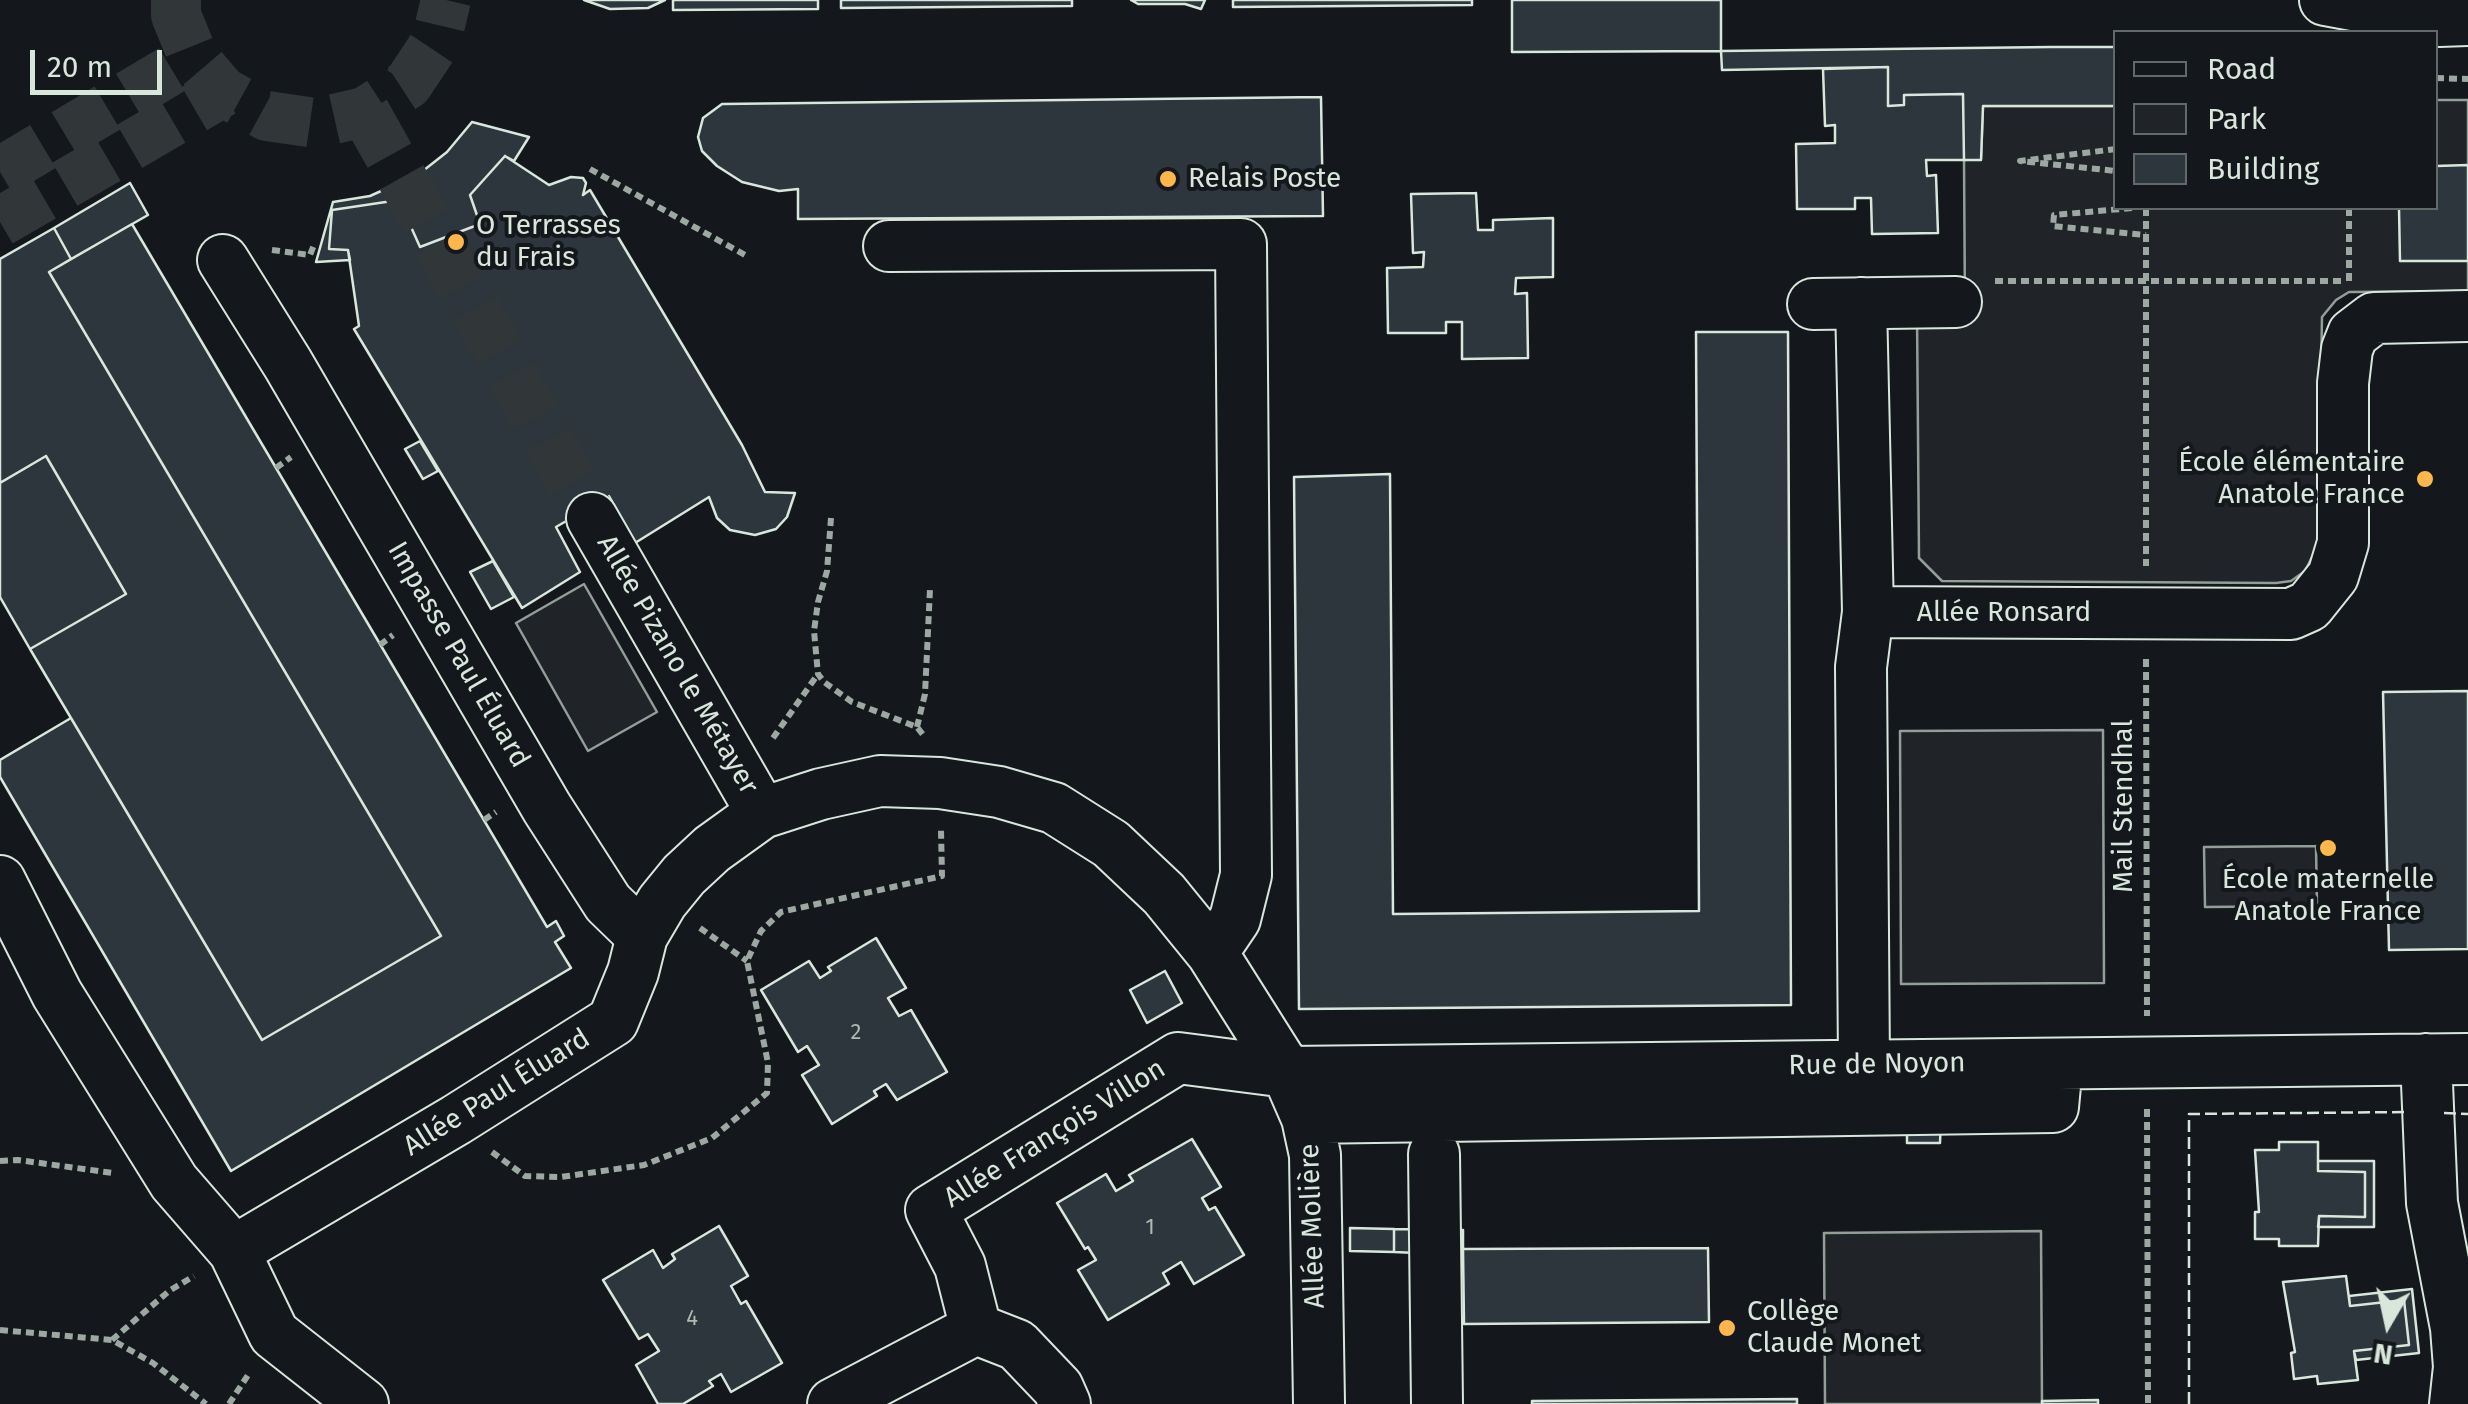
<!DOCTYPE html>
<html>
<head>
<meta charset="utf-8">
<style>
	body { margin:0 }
	#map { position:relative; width:2468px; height:1404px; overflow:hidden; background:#14181c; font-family:"Fira Sans",sans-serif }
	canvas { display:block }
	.legend { position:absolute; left:2113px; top:30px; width:325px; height:180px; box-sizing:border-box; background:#14181c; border:2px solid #626a69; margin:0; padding:12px 18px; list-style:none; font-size:30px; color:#d8e6dc }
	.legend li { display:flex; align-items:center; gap:20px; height:50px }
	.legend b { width:50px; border:2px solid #626a69 }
	.north { position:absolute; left:2338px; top:1274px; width:100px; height:100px; -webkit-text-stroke:8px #14181c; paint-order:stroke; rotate:189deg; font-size:28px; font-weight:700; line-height:40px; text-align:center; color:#d8e6dc }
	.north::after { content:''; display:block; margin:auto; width:35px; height:45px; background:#d8e6dc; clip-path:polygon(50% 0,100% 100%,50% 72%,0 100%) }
	.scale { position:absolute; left:30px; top:50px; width:132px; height:45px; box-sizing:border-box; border:5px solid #d8e6dc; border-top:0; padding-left:12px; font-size:30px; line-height:35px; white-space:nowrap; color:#d8e6dc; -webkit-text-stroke:8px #14181c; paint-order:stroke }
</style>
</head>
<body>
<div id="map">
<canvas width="2468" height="1404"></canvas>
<ul class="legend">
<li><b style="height:12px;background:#14181c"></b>Road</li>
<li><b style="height:28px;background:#202428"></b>Park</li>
<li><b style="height:28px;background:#2c363c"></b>Building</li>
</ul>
<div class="north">N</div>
<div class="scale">20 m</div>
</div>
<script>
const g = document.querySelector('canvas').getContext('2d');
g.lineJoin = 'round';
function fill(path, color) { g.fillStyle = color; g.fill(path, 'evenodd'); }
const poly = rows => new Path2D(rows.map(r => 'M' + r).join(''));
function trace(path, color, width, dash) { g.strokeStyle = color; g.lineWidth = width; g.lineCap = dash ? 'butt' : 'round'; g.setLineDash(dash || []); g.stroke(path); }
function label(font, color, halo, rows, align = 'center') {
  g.font = font + ' "Fira Sans",sans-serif'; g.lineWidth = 8; g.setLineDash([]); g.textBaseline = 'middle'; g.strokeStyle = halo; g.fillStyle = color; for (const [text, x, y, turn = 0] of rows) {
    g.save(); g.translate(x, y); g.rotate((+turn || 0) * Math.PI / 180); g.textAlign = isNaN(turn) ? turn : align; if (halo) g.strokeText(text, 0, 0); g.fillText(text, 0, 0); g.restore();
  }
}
const green = poly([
	[2436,100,2468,100,2468,291,2349,292,2336,300,2322,317,2318,545,2305,571,2291,581,2276,583,1942,581,1919,558,1917,314,1965,314,1964,160,1981,159,1983,106,2115,106,2116,208,2436,208,2436,100],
	[584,584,657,712,588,751,516,623,584,584],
	[2103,730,2104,983,1901,984,1900,731,2103,730],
	[2316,846,2317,906,2205,907,2204,847,2316,846],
	[2041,1231,2042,1404,1825,1404,1824,1233,2041,1231]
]);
fill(green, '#202428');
trace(green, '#939e99', 2.5);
const building = poly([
	[584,0,665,0,648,8,610,9,584,0],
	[673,0,818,0,818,9,673,10,673,0],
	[841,0,1072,0,1072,6,841,8,841,0],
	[1131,0,1205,0,1201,9,1185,4,1138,4,1131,0],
	[1233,0,1472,0,1472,5,1233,7,1233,0],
	[1512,0,1721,0,1721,51,1512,52,1512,0],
	[2051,47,2116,47,2116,106,1983,106,1981,160,1964,160,1963,94,1904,95,1904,105,1888,106,1888,67,1722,70,1721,51,2051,47],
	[1888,67,1888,106,1904,105,1904,95,1963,94,1964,160,1926,160,1927,176,1936,175,1938,233,1872,234,1871,198,1855,198,1855,209,1797,209,1796,144,1835,143,1835,125,1825,126,1823,69,1888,67],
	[1321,97,1323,216,798,219,798,189,779,191,742,182,717,166,702,151,698,137,703,118,722,104,1321,97],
	[472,122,529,137,514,161,505,156,470,195,480,224,420,247,399,200,332,210,329,249,348,250,350,260,316,262,333,202,370,196,419,174,447,152,472,122],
	[505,156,549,185,571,177,583,178,586,183,583,195,590,190,742,445,765,492,795,493,787,517,776,529,755,535,730,530,717,518,709,497,635,543,609,496,556,527,580,572,522,608,354,329,359,326,348,250,329,249,332,210,399,200,420,247,480,224,470,195,505,156],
	[2468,165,2468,261,2400,261,2399,208,2436,208,2436,166,2468,165],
	[130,183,148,215,71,259,54,228,130,183],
	[1476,193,1478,230,1493,230,1493,220,1553,218,1553,277,1516,278,1515,294,1527,293,1528,358,1462,359,1462,322,1446,322,1446,333,1388,333,1387,268,1423,267,1424,252,1413,253,1411,194,1476,193],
	[132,224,547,927,556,921,564,936,555,942,571,968,231,1171,0,777,0,760,71,718,262,1040,441,936,49,272,132,224],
	[54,228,71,259,49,272,441,936,262,1040,30,649,126,594,46,456,0,483,0,259,54,228],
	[1696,332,1788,332,1791,1005,1299,1009,1294,477,1390,474,1393,914,1699,911,1696,332],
	[420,441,438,471,423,479,405,449,420,441],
	[46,456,126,594,30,649,0,597,0,483,46,456],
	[493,561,514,597,491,609,470,572,493,561],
	[2468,691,2468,949,2389,950,2383,692,2468,691],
	[876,938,906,988,888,998,899,1016,911,1010,947,1072,897,1100,886,1084,874,1091,877,1096,832,1124,802,1075,819,1065,807,1046,798,1052,761,990,809,961,820,978,831,971,828,967,876,938],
	[1165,971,1182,1003,1147,1023,1130,990,1165,971],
	[1907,1117,1941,1117,1940,1143,1907,1143,1907,1117],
	[1192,1139,1221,1187,1202,1198,1209,1210,1215,1207,1244,1255,1194,1284,1181,1262,1163,1273,1169,1284,1108,1320,1078,1270,1096,1260,1088,1247,1085,1249,1057,1203,1106,1174,1116,1191,1133,1181,1129,1175,1192,1139],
	[2279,1142,2318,1142,2318,1171,2365,1172,2365,1217,2319,1216,2318,1246,2279,1246,2279,1239,2255,1239,2255,1212,2259,1212,2255,1150,2279,1150,2279,1142],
	[2318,1161,2374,1161,2374,1227,2318,1227,2319,1216,2365,1217,2365,1172,2318,1171,2318,1161],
	[719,1226,748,1276,731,1286,741,1304,746,1301,782,1363,731,1392,721,1374,709,1381,713,1386,683,1404,658,1404,636,1365,659,1351,648,1334,639,1339,603,1280,653,1250,663,1268,675,1259,672,1254,719,1226],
	[1350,1228,1394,1229,1394,1252,1350,1251,1350,1228],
	[1394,1229,1463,1230,1463,1255,1394,1252,1394,1229],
	[1708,1248,1709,1322,1464,1324,1463,1249,1708,1248],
	[2346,1276,2350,1306,2404,1300,2409,1345,2354,1351,2358,1380,2318,1384,2317,1376,2294,1379,2291,1353,2295,1352,2283,1282,2346,1276],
	[2412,1289,2419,1353,2356,1360,2354,1351,2409,1345,2404,1300,2350,1306,2349,1296,2412,1289],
	[1797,1399,1797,1404,1532,1404,1532,1401,1797,1399],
	[2098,1400,2098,1404,2042,1404,2042,1401,2098,1400]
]);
fill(building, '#2c363c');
trace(building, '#d8e6dc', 2.5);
trace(poly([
	[176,0,176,15,193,57,223,92,267,116,316,123,365,112,408,84,436,42,446,0],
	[365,112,592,518],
	[0,172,193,57],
	[0,222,223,92]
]), '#313739', 50, [50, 25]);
const minor = poly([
	[2325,0,2439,21,2468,20],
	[889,246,1241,244,1246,875,1235,919,1212,953],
	[223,260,288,364,547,808,608,903,642,936],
	[1861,303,1868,612,1861,667,1864,1065],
	[1813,304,1956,302],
	[592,518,762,813],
	[1868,612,2291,614,2309,606,2333,576,2343,543,2343,383,2347,349,2353,334,2374,318,2468,316],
	[0,881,57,994,174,1182,234,1251,274,1334,363,1404],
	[2426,1059,2432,1203,2456,1328,2459,1367,2455,1404],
	[1307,1118,2053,1107,2057,1064],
	[1434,1154,1437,1404],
	[234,1251,456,1120,613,1021,633,972,642,936,662,902,684,875,712,849,762,813,821,794,880,781,940,783,999,792,1054,808,1111,844,1164,894,1212,953,1287,1072,1307,1118,1315,1155,1319,1404],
	[976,1329,1017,1345,1058,1388,1065,1404],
	[833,1404,976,1329,960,1266,931,1210,1178,1058,1287,1072,2468,1059]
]);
trace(minor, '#d8e6dc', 54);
trace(poly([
	[2436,78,2468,79],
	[2116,149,2020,161,2116,171],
	[590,169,745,255],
	[2132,208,2054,215,2053,226,2146,235],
	[2146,208,2146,566],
	[272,250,310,255,314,245],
	[1995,281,2343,281],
	[2349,281,2349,208],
	[276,468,291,457],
	[831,518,827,571,818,602,814,631,818,674,824,682,852,702,917,727,924,736],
	[380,645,393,635],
	[2146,659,2147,1016],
	[917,727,925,694,930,589],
	[773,738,818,674],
	[484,820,496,812],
	[700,928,747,961],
	[2147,1109,2148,1404],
	[492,1152,525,1176,561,1177,644,1165,712,1138,767,1093,768,1063,747,961,761,931,781,912,942,876,941,830],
	[0,1161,18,1160,113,1173],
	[0,1330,112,1340,153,1363,206,1404],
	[112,1340,169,1291,194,1276],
	[229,1404,250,1372]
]), '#9da8a2', 6, [8, 5]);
trace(minor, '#14181c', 50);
trace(poly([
	[2444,1113,2468,1114],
	[2189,1404,2189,1114,2409,1112]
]), '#d8e6dc', 2.5, [12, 5]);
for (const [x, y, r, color] of [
	[1168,179,10,"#ffb74d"],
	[456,242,10,"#ffb74d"],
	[2425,479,10,"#ffb74d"],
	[2328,848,10,"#ffb74d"],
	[1727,1328,10,"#ffb74d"]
]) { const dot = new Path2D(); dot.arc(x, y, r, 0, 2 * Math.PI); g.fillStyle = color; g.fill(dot); trace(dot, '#14181c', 4); }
label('22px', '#adbab4', null, [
	["2",856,1033],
	["1",1150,1228],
	["4",692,1319]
]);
label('28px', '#d8e6dc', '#14181c', [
	["Relais Poste",1188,179],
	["O Terrasses",476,226],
	["du Frais",476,258],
	["École élémentaire",2405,463,"right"],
	["Anatole France",2405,495,"right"],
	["École maternelle",2328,880,"center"],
	["Anatole France",2328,912,"center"],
	["Collège",1747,1312],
	["Claude Monet",1747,1344]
], 'left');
label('28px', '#d8e6dc', '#14181c', [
	["Allée Ronsard",2004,613],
	["Impasse Paul Éluard",458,655,60],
	["Allée Pizano le Métayer",677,665,60],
	["Mail Stendhal",2124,806,-90],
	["Rue de Noyon",1877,1065,-1],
	["Allée Paul Éluard",497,1093,-32],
	["Allée François Villon",1055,1134,-32],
	["Allée Molière",1313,1226,-92]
]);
</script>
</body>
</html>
